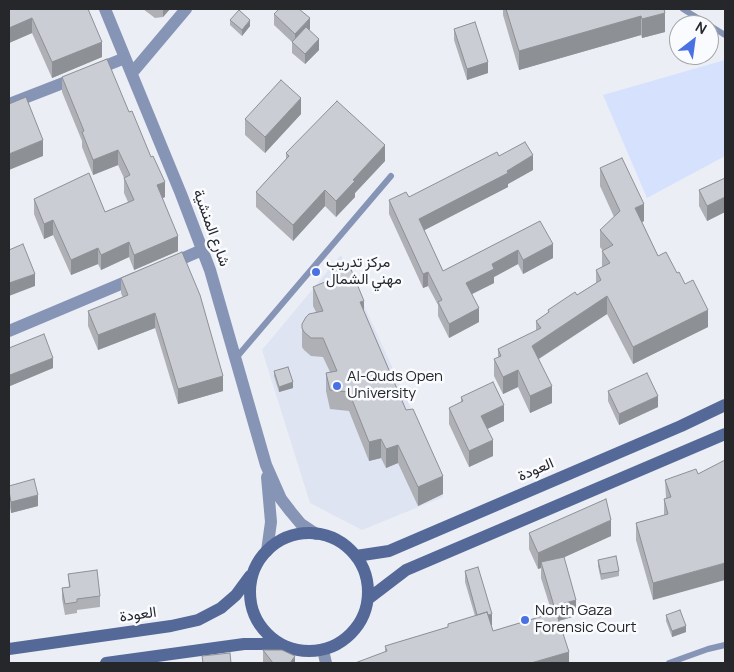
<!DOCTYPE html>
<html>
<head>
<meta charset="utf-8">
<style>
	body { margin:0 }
	#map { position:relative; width:734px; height:672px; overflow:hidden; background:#ebeef5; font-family:Manrope,sans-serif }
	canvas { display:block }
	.frame { position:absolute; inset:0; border:10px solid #26272a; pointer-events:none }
	.north { position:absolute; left:669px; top:15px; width:50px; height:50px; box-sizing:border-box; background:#fafbfe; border:1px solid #a5a6a9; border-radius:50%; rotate:30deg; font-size:14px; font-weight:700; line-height:20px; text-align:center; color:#26272a }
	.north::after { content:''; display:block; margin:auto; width:18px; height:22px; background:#4a71e4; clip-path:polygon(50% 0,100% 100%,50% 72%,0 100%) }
</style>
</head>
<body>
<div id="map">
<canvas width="734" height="672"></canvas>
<div class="frame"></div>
<div class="north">N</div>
</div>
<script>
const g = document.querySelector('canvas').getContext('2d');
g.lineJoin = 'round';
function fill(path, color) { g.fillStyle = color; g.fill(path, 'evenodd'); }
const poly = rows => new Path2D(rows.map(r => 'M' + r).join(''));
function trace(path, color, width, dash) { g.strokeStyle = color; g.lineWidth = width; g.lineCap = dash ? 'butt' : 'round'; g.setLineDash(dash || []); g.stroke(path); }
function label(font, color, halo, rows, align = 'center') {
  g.font = font + ' Manrope,Vazirmatn,sans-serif'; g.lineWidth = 5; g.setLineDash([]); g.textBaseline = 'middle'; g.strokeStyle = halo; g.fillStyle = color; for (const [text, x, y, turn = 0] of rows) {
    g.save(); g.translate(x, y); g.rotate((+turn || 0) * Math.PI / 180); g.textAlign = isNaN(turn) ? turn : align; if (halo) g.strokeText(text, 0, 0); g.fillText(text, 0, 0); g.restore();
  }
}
fill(poly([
	[341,255,436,463,443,497,362,530,310,503,262,350]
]), '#dee4f2');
fill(poly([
	[725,60,725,156,647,198,603,95]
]), '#d5e1fd');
trace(poly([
	[683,9,725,35],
	[236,358,391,176],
	[669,663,708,649,725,645]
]), '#8694b6', 6);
trace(poly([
	[105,9,181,194,210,270,266,465,281,499,291,512,301,524,316,534],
	[95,70,125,58],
	[132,73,186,9],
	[9,104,76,78],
	[170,264,202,250],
	[9,331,135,278],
	[267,551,271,522,267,477],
	[323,650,326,663]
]), '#8694b6', 12);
trace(poly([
	'250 592a59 59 0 1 1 118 0a59 59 0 1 1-118 0Z',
	[356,556,389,551,681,426,725,405],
	[368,599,406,570,725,434],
	[9,649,171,626,198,620,221,608,236,595,250,576],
	[106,663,244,644,280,644]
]), '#556998', 12);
fill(poly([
	[9,9,88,9,102,57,52,78,32,33,9,43],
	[143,9,170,9,163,17,155,18],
	[503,9,664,9,665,32,642,38,641,35,519,70,503,15],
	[274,14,310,29,309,30,319,50,305,64,292,53,292,42,274,25],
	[230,20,250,26,242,36,230,25],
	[454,29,488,73,467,80,454,40],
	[62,77,129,112,165,197,162,198,178,251,134,270,129,257,101,270,98,264,71,275,53,235,44,239,34,214,34,199,105,212,128,202,124,193,124,178,118,165,93,175,82,147,82,141,62,92],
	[301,114,265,153,245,135,245,119],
	[286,153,385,161,355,193,355,197,336,217,325,206,293,241,256,207,256,192,286,159],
	[499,156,533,170,508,184,508,187,424,230,443,271,540,221,553,258,523,274,518,264,494,277,494,283,472,294,479,322,449,338,438,316,438,305,428,286,423,288,389,214,389,200,409,197],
	[600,168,644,221,642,222,658,256,677,273,708,327,633,364,607,314,539,359,552,403,530,413,518,387,503,394,494,376,494,359,498,358,498,349,536,331,536,321,548,313,548,310,577,295,596,283,596,270,602,267,602,251,603,251,600,247,600,230,614,217,600,186],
	[725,178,725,212,707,221,699,206,699,190],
	[182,252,223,391,178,404,155,328,98,350,88,326,88,311,123,298,121,293,121,278],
	[333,268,364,311,406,410,443,494,418,506,398,463,386,468,381,458,369,461,349,411,330,409,326,391,326,373,330,372,323,357,311,356,304,350,302,347,302,324,316,312,313,306,313,287,333,279],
	[9,348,53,368,10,386,9,382],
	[274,371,293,388,279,392,274,376],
	[608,391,658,407,619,425,608,401],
	[461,397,504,421,487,429,493,456,469,467,449,424,449,408,461,402],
	[698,474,653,600,636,540,636,523,664,515,664,499,666,498,665,480],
	[9,486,38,506,11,513,9,502],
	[529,533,611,536,564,557,576,616,559,621,569,663,385,652,385,646,448,627,448,624,475,616,465,582,465,571,492,625,491,625,493,631,552,613,541,578,541,568,538,569,529,549],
	[598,560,619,571,619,576,601,580,598,566],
	[68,574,100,596,100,607,77,610,77,613,65,615,62,599,62,588,69,587],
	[666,615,686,632,672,637,666,621],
	[263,650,295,663,264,663,263,662]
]), '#aeb0b6');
fill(poly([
	[163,9,170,9,163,17],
	[665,13,665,32,642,38,642,19],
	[641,16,641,35,519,70,519,51],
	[32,18,32,33,9,43,9,28],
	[310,18,310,29,295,45,295,34],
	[250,20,250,26,242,36,242,30],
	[319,39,319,50,305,64,305,54],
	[102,42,102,57,52,78,52,62],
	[488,62,488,73,467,80,467,69],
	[301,98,301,114,265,153,265,137],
	[43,140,43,156,9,170,9,154],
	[385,145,385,161,355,193,355,197,336,217,336,201,353,180],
	[118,150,118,165,93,175,93,160],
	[533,155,533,170,508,184,508,187,419,233,419,219,507,171],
	[165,182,165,197,157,201,157,185],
	[325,190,325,206,293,241,293,225],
	[725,197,725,212,707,221,707,206],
	[644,204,644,221,635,226,635,208],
	[53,220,53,235,44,239,44,224],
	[178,236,178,251,134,270,134,255],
	[129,242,129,257,101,270,101,255],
	[553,244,553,258,523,274,523,260],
	[98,248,98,264,71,275,71,260],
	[518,250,518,264,494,277,494,283,466,297,466,283,492,264],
	[428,272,428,286,423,288,423,274],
	[35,274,35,286,9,296,9,283],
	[607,296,607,314,532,363,532,346],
	[364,301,364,319,360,302],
	[479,308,479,322,449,338,449,324],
	[708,310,708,327,633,364,633,347],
	[155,313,155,328,98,350,98,335],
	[53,358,53,368,10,386,10,375],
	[518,370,518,387,503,394,503,377],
	[223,376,223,391,178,404,178,389],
	[293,382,293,388,279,392,279,387],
	[552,386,552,403,530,413,530,396],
	[658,396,658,407,619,425,619,414],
	[504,405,504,421,481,432,481,416],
	[381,439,381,458,369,461,369,442],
	[493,440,493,456,469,467,469,451],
	[398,445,398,463,386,468,386,449],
	[443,476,443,494,418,506,418,487],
	[38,495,38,506,11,513,11,502],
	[611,520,611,536,543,567,541,562,541,568,538,569,538,553],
	[725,563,725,580,653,600,653,583],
	[576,600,576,616,554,622,554,606],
	[492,614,492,625,478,629,478,618],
	[686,626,686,632,672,637,672,631],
	[569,652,569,663,531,663],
	[295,656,295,663,290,663]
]), '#8d9094');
const building = poly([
	[9,9,88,9,102,42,52,62,32,18,9,28,9,9],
	[279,9,299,9,310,18,295,34,274,14,279,9],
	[506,9,664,9,665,13,642,19,641,16,519,51,506,9],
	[239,10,250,20,242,30,230,20,239,10],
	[475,22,488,62,467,69,454,29,475,22],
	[306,27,319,39,305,54,292,42,306,27],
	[107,59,129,112,132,111,151,157,153,156,165,182,157,185,178,236,134,255,129,242,101,255,98,248,71,260,53,220,44,224,34,199,89,173,105,212,134,200,124,178,130,175,118,150,93,160,82,132,84,131,62,77,107,59],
	[281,80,301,98,265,137,245,119,281,80],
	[26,97,43,140,9,154,9,104,26,97],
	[337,101,385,145,353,180,355,181,336,201,325,190,293,225,256,192,289,156,286,153,337,101],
	[525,142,533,155,507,171,508,173,419,219,443,271,540,221,553,244,523,260,518,250,492,264,494,269,466,283,479,308,449,324,438,302,442,300,428,272,423,274,389,200,406,192,409,197,497,152,499,156,525,142],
	[622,158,644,204,635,208,658,256,666,252,677,273,679,272,685,284,693,280,708,310,633,347,607,296,532,346,552,386,530,396,518,370,503,377,494,359,501,356,498,349,541,328,536,321,549,312,548,310,575,292,577,295,601,280,596,270,610,263,602,251,613,245,600,230,620,211,600,168,622,158],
	[725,178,725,197,707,206,699,190,725,178],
	[23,244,35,274,9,283,9,250,23,244],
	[182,252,200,295,223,376,178,389,155,313,98,335,88,311,128,295,121,278,182,252],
	[348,262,364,301,360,302,406,410,413,409,443,476,418,487,398,445,386,449,381,439,369,442,349,392,330,390,326,373,337,371,323,338,311,338,304,332,302,328,302,324,306,317,309,314,323,311,313,287,337,277,333,268,348,262],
	[44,334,53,358,10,375,9,372,9,348,44,334],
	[288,367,293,382,279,387,274,371,288,367],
	[647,373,658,396,619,414,608,391,647,373],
	[493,382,504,405,481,416,493,440,469,451,449,408,463,401,461,397,493,382],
	[725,460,725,563,653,583,636,523,668,514,664,499,671,497,665,480,696,469,698,474,725,460],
	[34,479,38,495,11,502,9,491,9,486,34,479],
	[606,499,611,520,538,553,529,533,606,499],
	[616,556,619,571,601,574,598,560,616,556],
	[564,557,576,600,554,606,541,562,564,557],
	[478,567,492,614,488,615,487,612,477,615,465,571,478,567],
	[97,570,100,596,77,599,77,602,65,604,62,588,70,587,68,574,97,570],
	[680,610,686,626,672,631,666,615,680,610],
	[487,612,493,631,556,612,569,652,531,663,355,663,387,651,385,646,448,627,448,624,487,612],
	[263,650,282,650,295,656,290,663,273,663,263,650],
	[230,653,231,663,203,663,202,656,230,653]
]);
fill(building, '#cacdd4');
trace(building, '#8d9094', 1);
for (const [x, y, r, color] of [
	[316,272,5,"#4a71e4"],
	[337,386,5,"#4a71e4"],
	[525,620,5,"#4a71e4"]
]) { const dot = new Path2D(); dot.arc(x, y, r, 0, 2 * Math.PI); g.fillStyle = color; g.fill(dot); trace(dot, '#fafbfe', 2); }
label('15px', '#26272a', '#fafbfe', [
	["شارع المنشية",211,228,70],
	["العودة",536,470,-23],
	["العودة",138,615,-8]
]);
label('15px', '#26272a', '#fafbfe', [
	["مركز تدريب",326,263],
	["مهني الشمال",326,280],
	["Al-Quds Open",347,377],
	["University",347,394],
	["North Gaza",535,611],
	["Forensic Court",535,628]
], 'left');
</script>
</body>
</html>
